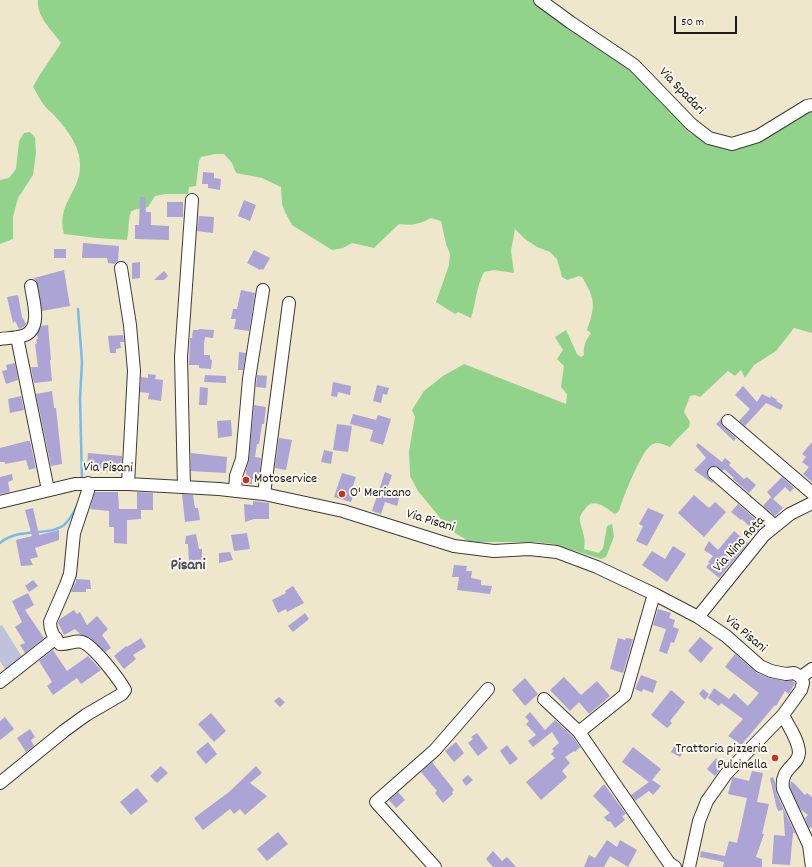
<!DOCTYPE html>
<style>
body{margin:0}
#map{position:relative;width:812px;height:867px;overflow:hidden;background:#eee7cb;font-family:Dekko,sans-serif}
canvas{display:block}
.scale{position:absolute;left:674px;top:16px;width:63px;height:18px;box-sizing:border-box;border:2px solid #1c1c1c;border-top:0;padding-left:5px;font-size:12px;line-height:14px;white-space:nowrap;color:#1c1c1c;-webkit-text-stroke:3px #fbf7ec;paint-order:stroke}
</style>
<div id="map">
<canvas width="812" height="867"></canvas>
<div class="scale">50 m</div>
</div>
<script>
const g = document.querySelector('canvas').getContext('2d');
g.lineJoin = 'round';
function fillPath(path, color) {
  g.fillStyle = color;
  g.fill(path, 'evenodd');
}
function trace(path, color, width, dash) {
  g.strokeStyle = color;
  g.lineWidth = width;
  g.lineCap = dash ? 'butt' : 'round';
  g.setLineDash(dash || []);
  g.stroke(path);
}
function label(font, color, halo, rows, align = 'center') {
  g.font = font + ' Dekko,sans-serif';
  g.lineWidth = 4;
  g.setLineDash([]);
  g.textBaseline = 'middle';
  g.strokeStyle = halo;
  g.fillStyle = color;
  for (const [text, x, y, turn = 0] of rows) {
    g.save();
    g.translate(x, y);
    g.rotate((+turn || 0) * Math.PI / 180);
    g.textAlign = isNaN(turn) ? turn : align;
    if (halo) g.strokeText(text, 0, 0);
    g.fillText(text, 0, 0);
    g.restore();
  }
}
fillPath(new Path2D(`
 M2 625 24 660 7 673 0 661V626Z`), '#bfc2dd');
fillPath(new Path2D(`
 M38 0H533L571 29 629 65 691 134 695 132 724 147 812 109V333L794 328 776 351 754 365 745 378 741 370 735 376 728 371 700 397 695 395 690 396 684 412 690 422 689 427 677 439 670 447C664 445 659 441 653 444 642 448 623 498 619 511L615 514C606 508 593 496 585 509 582 513 579 516 580 521 582 532 586 536 584 549L599 553 603 548 607 526 612 524 614 537 606 557 601 559 553 544 536 542H470L450 530 418 491 410 476 409 451 415 417 412 410 424 391 443 376 464 364 566 404 567 394 561 387 564 366 557 359 563 350 555 337 566 330 577 354 581 357 584 355C583 346 586 340 591 333L587 330C596 305 595 299 582 277L579 276 567 280 562 277 557 259 550 252 537 247 525 239 515 229 511 251 514 273 494 270 484 272C476 287 476 303 471 318L458 312 455 314 436 302 449 265 450 254 446 244 441 221 431 218C420 224 412 226 399 224L374 248 352 243 343 248 332 250 292 225 285 212 282 204 281 187 262 178 236 173 232 163 224 154H215L201 157 199 161 196 186 189 187 188 194H166L155 196 148 207C144 209 136 208 132 211 128 213 129 234 127 240L97 238 64 234C56 203 81 192 80 164 80 145 65 127 53 114 50 111 47 109 44 105 40 100 37 93 33 87 41 71 52 58 61 43 52 30 36 16 38 0Z
 M30 132 35 137 36 153 33 175 18 198 13 217V239L0 244V180L9 178 16 169 19 141 24 133Z`), '#91d38b');
trace(new Path2D(`
 M78 309 82 362 80 398 82 480
 M0 543C18 527 48 537 64 525 69 521 75 510 78 504`), '#75bbec', 2.5);
fillPath(new Path2D(`
 M203 172 214 173V178L221 179 220 190 208 188V184H202Z
 M140 197H145L146 212H151V225L169 226V240L135 239V225H139Z
 M244 200 256 205 250 221 238 216Z
 M167 202H183V217H167Z
 M199 216 214 217 213 233 197 231Z
 M83 243 119 246 118 261 115 264 108 263 107 258H82Z
 M54 249H66V258H54Z
 M254 250 270 258 263 270 261 269 260 270 247 263Z
 M140 262V278L132 279V263Z
 M64 270 70 306 42 311 38 285 34 278Z
 M164 271 168 276 164 280H154Z
 M241 290 255 293 249 331 234 329 236 319H231L233 309H237Z
 M18 295 22 317 26 324 25 326 19 329 15 321 13 323 7 297Z
 M48 325 51 360H50L52 381 34 383 31 367H38L35 344 37 343 36 339H38L37 334 41 326Z
 M199 329 214 330 213 338 205 337 204 344V355H210V359L212 360 211 369 199 368V365H189L190 338H192L193 330H199Z
 M123 335 124 342H120L121 348 116 349V353H110L108 336Z
 M239 352 246 353 243 370H238Z
 M15 363 18 380 6 384 2 371 7 370 6 365Z
 M148 374 156 375 155 379 163 380 161 401 148 399 149 393 140 392 141 377 148 378Z
 M205 375 226 376V383L204 382Z
 M257 375 267 376 266 388 256 387Z
 M333 382 351 386 350 395 338 392 337 397 331 396Z
 M377 385 389 388 387 395 383 394 381 403 373 401Z
 M743 386 757 402 762 394 770 398 771 396 777 400 776 401 783 405 781 410 766 403 745 426 739 421 750 409 735 395Z
 M200 387 208 388 207 405H199Z
 M52 391 54 408H56L62 464 51 466 36 394Z
 M21 396 24 410 10 413 8 399Z
 M254 405 266 407 264 424H262L259 444H257L255 457 261 458 259 477 256 476V479H252V484H243V478L246 476V470L249 460Z
 M353 414 376 420 378 415 391 419 383 445 370 441 373 430 350 424Z
 M721 419 723 426 736 438 734 441 716 424Z
 M231 420 232 436 218 438 217 421Z
 M337 424 352 426 348 452 333 450Z
 M279 438 292 440 286 470 275 468Z
 M27 441H30L36 470 35 468 29 470 26 460 5 464V462H0V448Z
 M812 442V482L803 474 809 467 802 462 806 457 802 454Z
 M698 443 722 462 725 458 731 463 729 465 744 479 747 477 756 485 749 493 733 479 734 478 724 469 723 471 715 466 709 468 707 471V476L713 482 712 483 694 470 706 458 696 446Z
 M324 450 333 452 331 464 321 462Z
 M88 453 122 456 121 473 87 469Z
 M191 453 227 457 226 473 191 471Z
 M385 472 392 475 387 489 389 490 388 491 400 494 397 506 385 502 381 514 372 511Z
 M342 473 356 477 353 486 356 487 351 502 334 497Z
 M12 474 13 480 8 482 10 492 0 494V477Z
 M782 477 794 488 790 492 785 487 773 499 767 492Z
 M95 492H118L119 509H137V492L153 493V510H141V519L127 520V544L114 543V527H109V511L90 509Z
 M182 494 193 495 195 508H198L200 520 185 522Z
 M694 495 709 508 715 502 726 512 704 537 678 513Z
 M771 497 783 508 775 516 763 506Z
 M253 501 269 503V519H254L245 522 244 504 253 505Z
 M738 504 763 526 756 533 742 519 741 520 731 512Z
 M33 508 39 535 59 530V540L35 548 38 557 30 559 33 565 21 566 16 540 32 536 25 510Z
 M648 508 664 515 647 546 636 541 643 526 639 524Z
 M734 531 748 543 719 578 706 567 710 563 708 562 713 556 704 550 709 541 718 550Z
 M247 533 250 549 234 551 231 535Z
 M196 534 199 549H202V562L189 563 188 544H185L186 536Z
 M673 546 686 554 667 582 642 565 652 551 665 559Z
 M230 552 233 560 219 563V553Z
 M454 565 467 566 466 571H472L471 578 481 580V585L492 586 490 594 457 590 459 577H452Z
 M76 579 90 580 91 589H86V592H71L75 583H76Z
 M33 580 38 586 29 592 25 586Z
 M293 586 304 603 287 612 286 609 278 613 272 600 286 593 285 591Z
 M28 593 34 605 25 610 44 638 25 653 20 645 25 643 15 627 22 622 12 601Z
 M658 609 671 613 669 618 675 620 673 627 679 629 674 643 671 642 667 654 659 651 666 629 653 625Z
 M74 610 77 614 80 612 87 625 97 616 108 629 102 635 111 648 105 652 91 639 80 634 75 629 64 635 58 623 60 619Z
 M305 613 309 619 293 632 288 626Z
 M700 637 713 648 701 663 688 651Z
 M141 638 146 647 133 655 136 659 124 669 114 656 126 646 127 647Z
 M618 638 625 640 626 638 633 639 623 673 610 669Z
 M53 650 67 671 88 656 101 670 81 684 77 678 53 695 47 686 52 682 39 661Z
 M735 654 757 673 769 678 785 681H792L795 683 789 694 785 691 776 706 775 705 738 749 739 743 728 736 743 719 721 703 719 706 708 698 714 688 729 699 734 693 748 706 759 693 725 667Z
 M641 675 657 681 653 693 643 689 642 692 635 689Z
 M564 677 581 695 597 681 610 696 589 714 579 702 570 711 550 690Z
 M525 678 538 694 525 706 512 690Z
 M703 689 709 694 705 700 699 694Z
 M671 690 685 702 670 721 672 723 667 728 651 715Z
 M279 697 285 702 280 707 274 701Z
 M530 712 545 730 555 720 573 737 580 747 575 752 574 751 565 757 570 763 562 771 567 777 541 800 526 782 555 758 551 754 554 751 552 749 559 743 552 732 533 747 528 741 536 735 526 724 529 721 525 717Z
 M211 713 226 731 214 742 198 724Z
 M5 717 14 729 0 740V721Z
 M30 729 35 737 31 740 34 746 26 752 17 738Z
 M477 733 488 748 478 756 468 743 473 739 471 737Z
 M208 742 217 754 206 764 196 752Z
 M456 742 464 753 454 762 445 751Z
 M507 745 518 759 510 765 500 751Z
 M675 745 684 751 680 757 671 752Z
 M633 747 661 769 652 780 661 786 653 795 649 791 635 801 631 795 649 782 622 762Z
 M716 758 724 764 715 776 707 769Z
 M432 762 454 790 452 792 453 794 443 803 435 793 437 791 421 772Z
 M161 766 168 773 157 783 150 776Z
 M256 766 262 773 250 783 267 796 245 815 240 809 234 814 230 809 203 830 194 818 229 792Z
 M752 771 763 773 757 802 769 804 762 834H764L756 857 762 859V867H723L724 862 700 857 701 851 725 856 729 841 737 843 747 798 728 794 732 779 733 777 749 781Z
 M468 775 473 780 466 786 462 780Z
 M773 777 775 782 776 792 783 808V810L778 811 776 805 770 778Z
 M791 781 793 783V782L805 795 807 793 812 797V827L809 828 805 818 808 815 800 809 790 787Z
 M604 784 626 814 622 816 625 820 615 828 610 821 608 822 604 817 610 813 593 796Z
 M137 788 148 801 131 815 120 802Z
 M398 792 405 800 396 808 389 800Z
 M783 808 795 833H793L790 865 772 864 774 835 785 836Z
 M278 832 288 844 267 861 257 849Z
 M607 840 617 847 620 840 637 850 628 867 610 856 604 867H584L589 855 595 858Z
 M493 851 502 861 507 857 516 867H493L486 859Z`), '#aca4d5');
const minor = new Path2D(`
 M540 0 570 22 634 65 691 124 709 138 732 144 758 136 807 106 812 105
 M121 268 130 325 134 371 128 484
 M17 337 48 490
 M0 339C8 338 17 338 25 335 42 328 33 300 31 286
 M728 421 812 493
 M714 473 775 526
 M184 487 181 357 192 200
 M235 491 236 476 242 459 249 379 263 290
 M264 494 289 303
 M0 502 75 484H128L219 489 264 494 343 511 454 546 494 551 529 549 557 552 597 567 654 594 698 617 726 636 760 666 771 671 786 674 794 673 801 677
 M698 617 764 535 790 514 812 503
 M801 677 812 669
 M0 682 56 638
 M544 699 579 732 669 863 675 867
 M783 715C788 726 799 740 799 753 798 767 780 767 783 789L809 845 812 867
 M579 732 625 695 654 594
 M0 783 64 731 86 715 122 694 125 690C119 679 93 645 82 642 75 640 68 645 60 644 54 638 50 630 50 622L66 585 70 574 74 533 88 491V483
 M435 867 376 802 435 750 488 689
 M689 867 699 821 707 801 726 774 783 715 801 690 803 683 801 677`);
trace(minor, '#3c3a36', 14);
trace(minor, '#fff', 12);
for (const [x, y, r, color] of [
 [246,480,4,"#c8321e"],
 [342,494,4,"#c8321e"],
 [775,758,4,"#c8321e"]
]) {
  const dot = new Path2D();
  dot.arc(x, y, r, 0, 2 * Math.PI);
  g.fillStyle = color;
  g.fill(dot);
  trace(dot, '#fbf7ec', 1.5);
}
label('14px', '#1c1c1c', '#fbf7ec', [
 ["Via Spadari",681,92,46],
 ["Via Pisani",108,469,1],
 ["Via Pisani",430,522,17],
 ["Via Nino Rota",740,545,-48],
 ["Via Pisani",745,635,40]
]);
label('14px', '#1c1c1c', '#fbf7ec', [
 ["Motoservice",254,480],
 ["O' Mericano",350,494],
 ["Trattoria pizzeria",767,750,"right"],
 ["Pulcinella",767,766,"right"]
], 'left');
label('bold 16px', '#4e4c5d', '#fbf7ec', [
 ["Pisani",188,567]
]);
</script>
